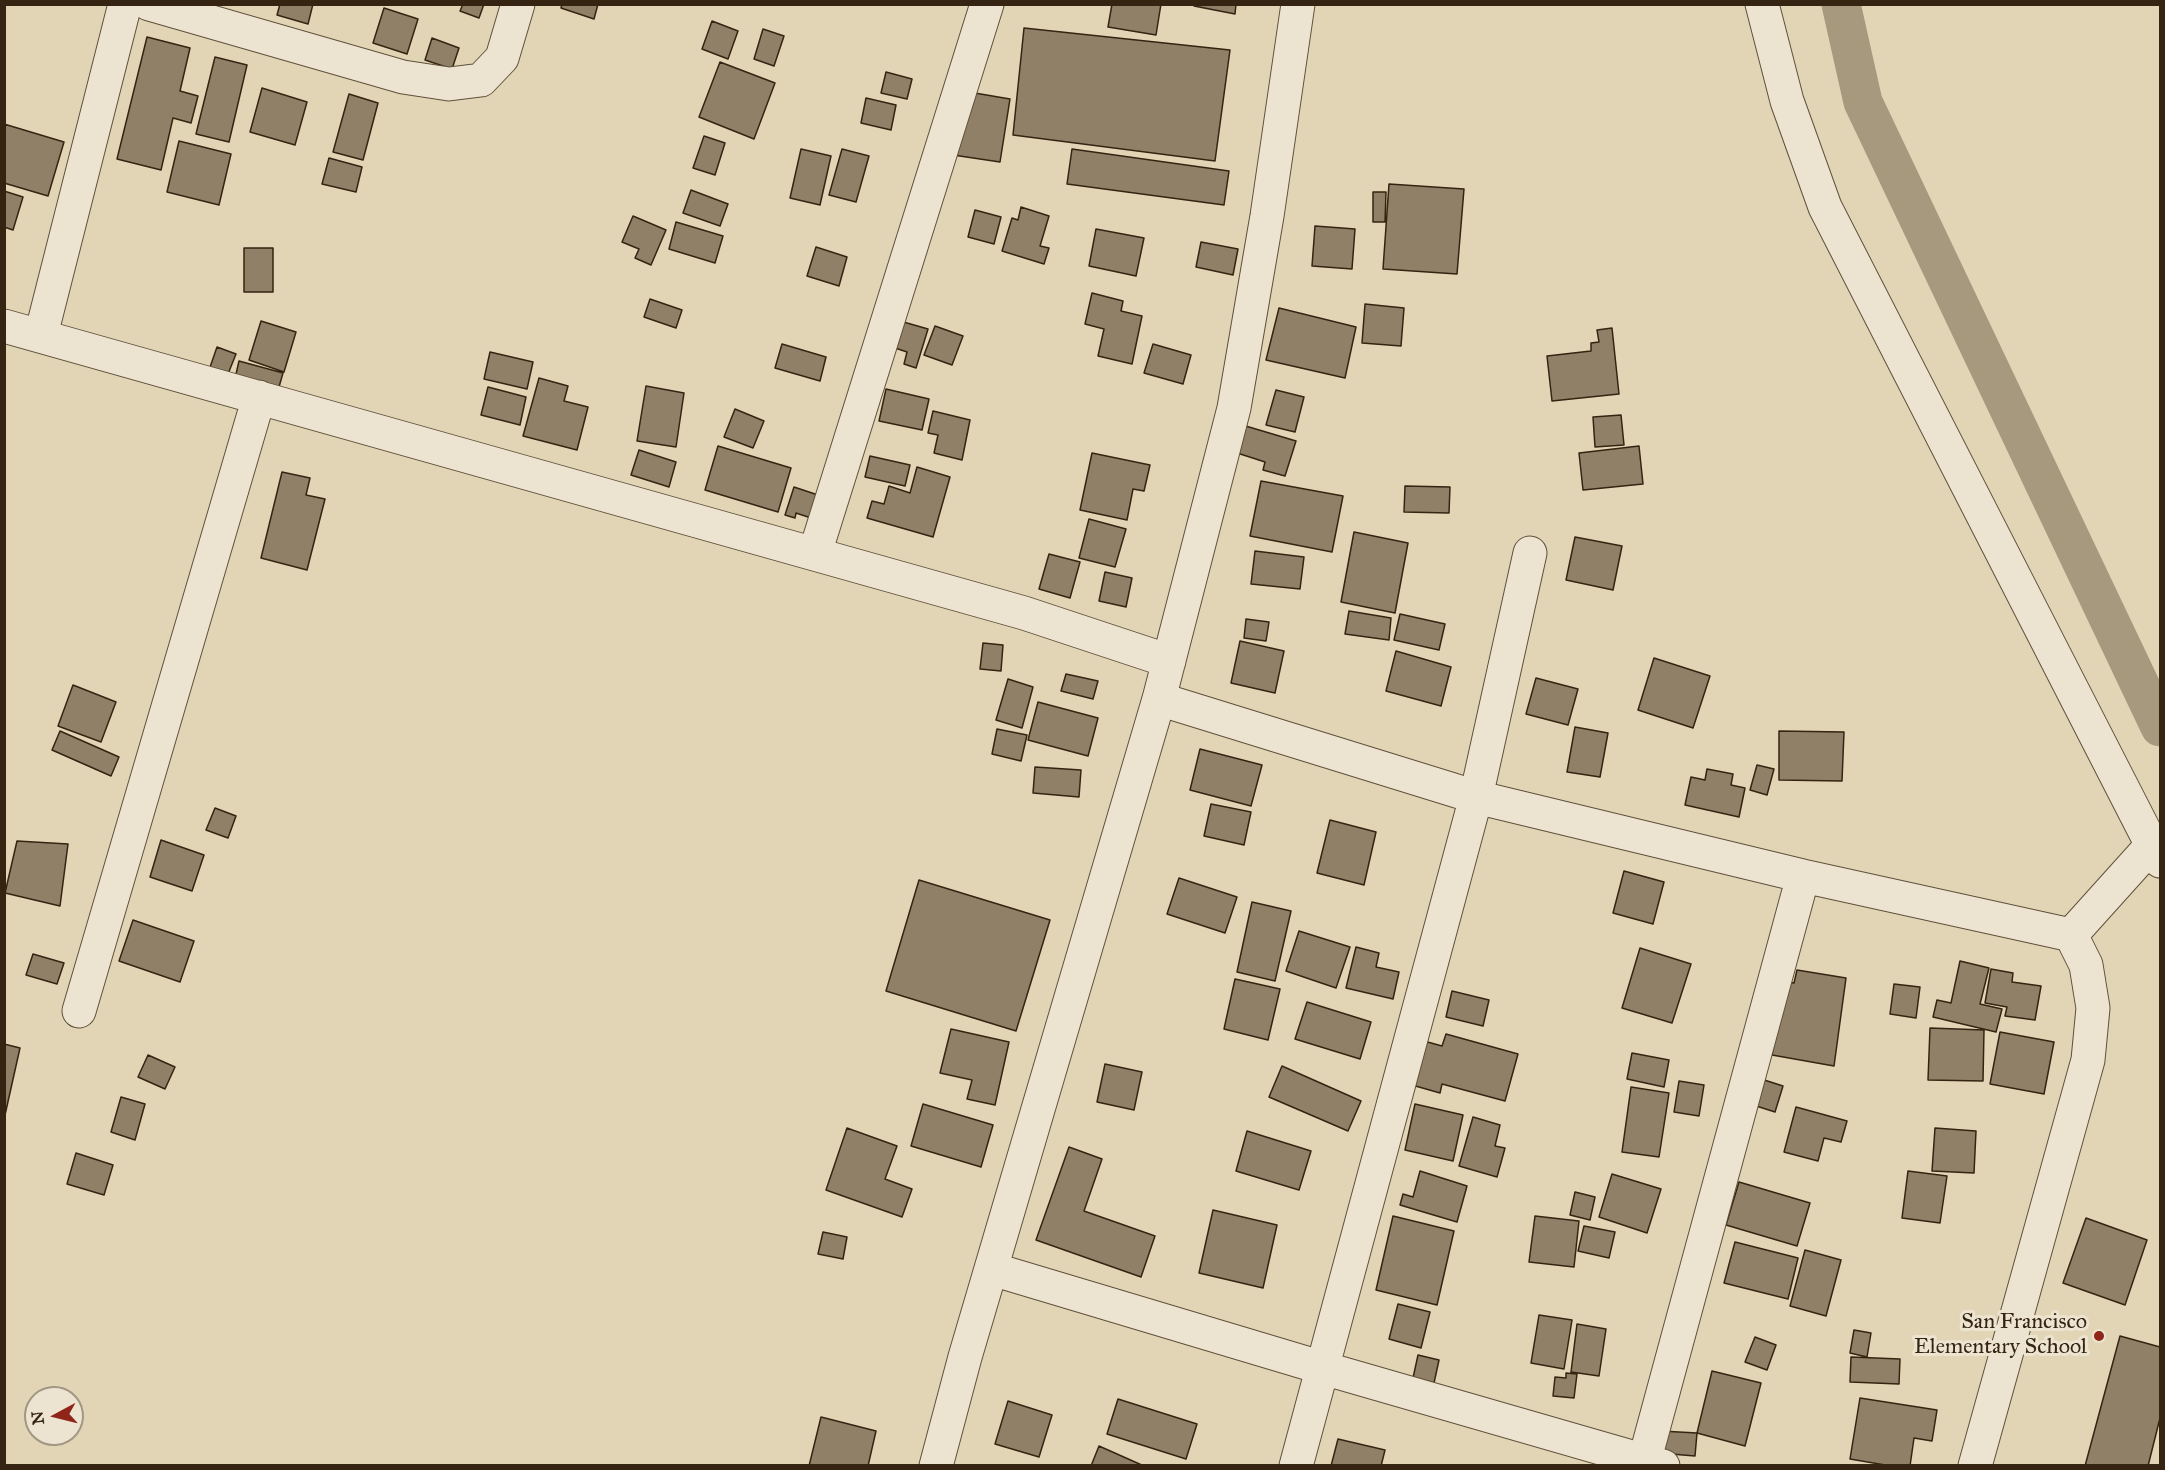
<!DOCTYPE html>
<style>
body{margin:0}
#map{position:relative;width:2165px;height:1470px;overflow:hidden;background:#e2d5b6;font-family:"IM FELL Great Primer",serif}
canvas{display:block}
.frame{position:absolute;inset:0;border:6px solid #352412;pointer-events:none}
.north{position:absolute;left:24px;top:1386px;width:60px;height:60px;box-sizing:border-box;background:#ece4d0;border:2px solid #a39784;border-radius:50%;rotate:263deg;font-size:16px;font-weight:700;line-height:24px;text-align:center;color:#352412}
.north::after{content:'';display:block;margin:auto;width:21px;height:27px;background:#8f2418;clip-path:polygon(50% 0,100% 100%,50% 72%,0 100%)}
</style>
<div id="map">
<canvas width="2165" height="1470"></canvas>
<div class="frame"></div>
<div class="north">N</div>
</div>
<script>
const g = document.querySelector('canvas').getContext('2d');
g.lineJoin = 'round';
function trace(path, color, width, dash) {
  g.strokeStyle = color;
  g.lineWidth = width;
  g.lineCap = dash ? 'butt' : 'round';
  g.setLineDash(dash || []);
  g.stroke(path);
}
function fillPath(path, color) {
  g.fillStyle = color;
  g.fill(path, 'evenodd');
}
function label(font, color, halo, rows, align = 'center') {
  g.font = font + ' "IM FELL Great Primer",serif';
  g.lineWidth = 6;
  g.setLineDash([]);
  g.textBaseline = 'middle';
  g.strokeStyle = halo;
  g.fillStyle = color;
  for (const [text, x, y, turn = 0] of rows) {
    g.save();
    g.translate(x, y);
    g.rotate((+turn || 0) * Math.PI / 180);
    g.textAlign = isNaN(turn) ? turn : align;
    if (halo) g.strokeText(text, 0, 0);
    g.fillText(text, 0, 0);
    g.restore();
  }
}
trace(new Path2D(`
 M1841 4 1863 102 2160 727`), '#a7997e', 39);
const building = new Path2D(`
 M280 4H313L308 24 277 15Z
 M463 4H484L479 18 460 11Z
 M562 4H598L594 19 561 8Z
 M1112 4H1161L1156 35 1108 27Z
 M1194 4H1236L1235 14 1194 6Z
 M384 8 418 19 407 54 373 43Z
 M712 21 738 31 728 59 702 49Z
 M1024 28 1230 50 1215 161 1013 135Z
 M763 29 784 36 774 66 754 59Z
 M147 37 190 48 180 91 198 96 191 123 173 118 161 170 117 159Z
 M432 38 459 48 452 69 425 60Z
 M215 57 247 65 229 142 196 134Z
 M720 62 775 83 754 139 699 117Z
 M886 72 912 79 907 99 881 93Z
 M262 88 307 102 295 145 250 132Z
 M963 91 1010 99 1000 162 953 155Z
 M349 94 378 103 363 160 333 152Z
 M866 98 896 105 891 130 861 123Z
 M4 124 64 142 48 196 4 183Z
 M704 136 725 143 715 175 693 168Z
 M179 141 231 154 219 205 167 192Z
 M801 149 831 156 820 205 790 198Z
 M842 149 869 156 856 202 829 195Z
 M1072 149 1229 171 1224 205 1067 184Z
 M329 158 362 167 356 192 322 184Z
 M1389 184 1464 189 1457 274 1383 269Z
 M691 190 728 204 720 226 683 213Z
 M4 191 23 197 13 230 4 227Z
 M1373 192H1386L1385 222H1373Z
 M1021 207 1049 216 1040 246 1049 248 1044 264 1002 251 1012 218 1018 220Z
 M975 210 1001 217 994 244 968 237Z
 M633 216 666 230 651 265 635 258 639 249 622 242Z
 M676 222 723 236 715 263 669 249Z
 M1315 226 1355 229 1352 269 1312 266Z
 M1096 229 1144 238 1136 276 1089 266Z
 M1201 242 1238 249 1233 275 1196 267Z
 M816 247 847 257 839 286 807 276Z
 M244 248H273V292H244Z
 M1092 293 1123 301 1121 311 1142 316 1132 364 1098 356 1104 329 1085 324Z
 M650 299 682 310 676 328 644 317Z
 M1365 304 1404 308 1401 346 1362 343Z
 M1279 308 1356 327 1345 378 1266 360Z
 M261 321 296 332 284 372 249 360Z
 M900 321 928 329 916 368 904 364 907 352 892 347Z
 M935 326 963 336 952 365 924 355Z
 M1612 328 1619 394 1552 401 1547 356 1591 351V343L1599 342 1597 330Z
 M782 344 826 357 820 381 775 368Z
 M1153 344 1191 355 1183 384 1144 373Z
 M217 347 236 354 226 379 208 373Z
 M490 352 533 362 527 389 484 379Z
 M239 361 283 373 277 394 234 383Z
 M539 378 568 386 564 401 588 407 577 450 523 436Z
 M646 386 684 393 676 447 637 441Z
 M488 387 526 397 520 425 481 415Z
 M886 389 929 399 922 430 879 421Z
 M1276 390 1304 397 1295 432 1266 425Z
 M735 409 764 421 753 448 724 437Z
 M933 411 970 420 962 460 934 453 938 435 928 433Z
 M1621 415 1624 445 1595 447 1593 417Z
 M1239 424 1296 441 1285 476 1263 470 1265 462 1231 451Z
 M718 446 791 468 778 512 705 490Z
 M1639 446 1643 484 1583 490 1579 453Z
 M639 450 676 462 669 487 631 475Z
 M1092 453 1150 465 1144 491 1133 489 1127 520 1080 510Z
 M870 456 910 465 905 486 865 477Z
 M917 467 950 477 933 537 867 518 872 501 884 504 889 486 910 493Z
 M282 472 310 478 306 495 325 499 307 570 261 558Z
 M1261 481 1343 496 1332 552 1250 536Z
 M1405 486 1450 487 1449 513 1404 512Z
 M794 487 818 495 811 518 796 513 795 518 785 515Z
 M1089 519 1126 529 1115 567 1079 558Z
 M1354 532 1408 543 1395 613 1341 602Z
 M1575 537 1622 546 1613 590 1566 580Z
 M1255 551 1304 557 1300 589 1251 584Z
 M1049 554 1080 562 1070 598 1039 589Z
 M1105 572 1132 578 1126 607 1099 601Z
 M1349 611 1391 618 1389 640 1345 634Z
 M1400 614 1445 624 1439 650 1394 640Z
 M1246 619 1269 622 1266 641 1244 638Z
 M1240 641 1284 651 1275 693 1231 683Z
 M983 643 1003 645 1001 671 980 669Z
 M1396 651 1451 667 1441 706 1386 691Z
 M1654 658 1710 676 1693 728 1638 710Z
 M1066 674 1098 681 1093 699 1061 691Z
 M1536 678 1578 689 1568 725 1526 714Z
 M1008 679 1033 687 1022 728 996 720Z
 M73 685 116 702 101 742 58 726Z
 M1038 702 1098 718 1088 756 1028 740Z
 M1575 727 1608 733 1600 777 1567 772Z
 M997 729 1027 735 1021 761 992 754Z
 M60 731 119 757 111 776 52 750Z
 M1779 731 1844 732 1842 781 1779 780Z
 M1200 749 1262 765 1251 806 1190 790Z
 M1757 765 1774 769 1767 795 1750 790Z
 M1035 767 1081 770 1079 797 1033 793Z
 M1707 769 1733 774 1731 785 1745 788 1739 817 1685 805 1691 777 1705 780Z
 M1211 804 1251 812 1244 845 1204 836Z
 M215 808 236 816 228 838 206 830Z
 M1330 820 1376 832 1364 885 1317 873Z
 M161 840 204 855 192 891 150 877Z
 M17 841 68 844 60 906 5 893Z
 M1624 871 1664 882 1653 924 1613 913Z
 M1179 878 1237 897 1225 933 1167 914Z
 M919 880 1050 920 1016 1031 886 991Z
 M1252 902 1291 911 1275 981 1237 972Z
 M133 920 194 941 180 982 119 961Z
 M1299 931 1350 947 1336 988 1286 971Z
 M1356 947 1379 953 1376 967 1399 972 1393 999 1346 988Z
 M1640 948 1691 964 1672 1023 1622 1008Z
 M33 954 64 963 57 984 26 975Z
 M1960 961 1989 968 1980 1004 2002 1009 1996 1032 1933 1017 1937 1000 1951 1003Z
 M1991 969 2013 973 2012 982 2041 986 2035 1020 2005 1016 2007 1007 1985 1003Z
 M1797 970 1846 978 1834 1066 1772 1055 1786 982 1794 983Z
 M1235 979 1280 989 1268 1040 1224 1029Z
 M1894 984 1920 987 1916 1018 1890 1014Z
 M1452 991 1489 1000 1483 1026 1446 1017Z
 M1307 1002 1371 1022 1360 1059 1295 1039Z
 M1930 1028 1984 1030 1983 1081 1928 1080Z
 M951 1029 1009 1042 995 1105 967 1099 972 1080 940 1073Z
 M2000 1032 2054 1042 2044 1094 1990 1084Z
 M1446 1034 1518 1054 1505 1101 1442 1084 1440 1093 1412 1085 1424 1041 1442 1046Z
 M4 1044 20 1048 5 1115H4Z
 M1632 1053 1669 1060 1664 1087 1627 1079Z
 M148 1055 175 1067 165 1089 138 1077Z
 M1105 1064 1142 1072 1134 1110 1097 1102Z
 M1282 1066 1361 1101 1348 1131 1269 1097Z
 M1758 1078 1783 1086 1775 1112 1750 1104Z
 M1679 1081 1704 1085 1699 1116 1674 1112Z
 M1631 1087 1669 1093 1659 1157 1622 1152Z
 M121 1097 145 1104 135 1140 111 1132Z
 M923 1104 993 1125 981 1167 911 1146Z
 M1415 1104 1463 1115 1453 1161 1405 1150Z
 M1796 1107 1847 1121 1841 1142 1824 1138 1818 1161 1784 1152Z
 M1473 1117 1500 1125 1495 1146 1505 1148 1497 1177 1459 1166Z
 M847 1128 897 1146 885 1179 912 1189 902 1217 826 1190Z
 M1935 1128 1976 1131 1974 1173 1932 1171Z
 M1247 1131 1311 1151 1299 1190 1236 1171Z
 M1069 1147 1102 1159 1084 1211 1155 1236 1141 1277 1036 1240Z
 M76 1153 113 1165 104 1195 67 1184Z
 M1420 1171 1467 1186 1457 1222 1400 1205 1403 1194 1413 1197Z
 M1908 1171 1947 1176 1940 1223 1902 1218Z
 M1612 1174 1661 1189 1647 1233 1599 1217Z
 M1739 1182 1810 1203 1797 1246 1726 1225Z
 M1575 1192 1595 1197 1590 1220 1570 1215Z
 M1213 1210 1277 1225 1263 1288 1199 1273Z
 M1393 1216 1454 1231 1437 1305 1376 1290Z
 M1535 1216 1579 1221 1574 1267 1529 1262Z
 M2086 1218 2147 1240 2125 1305 2063 1283Z
 M1584 1226 1615 1232 1609 1258 1578 1251Z
 M823 1232 847 1237 843 1259 818 1254Z
 M1735 1242 1798 1258 1788 1299 1724 1283Z
 M1805 1250 1841 1260 1826 1316 1790 1306Z
 M1398 1304 1430 1312 1421 1348 1389 1339Z
 M1539 1315 1572 1320 1564 1369 1531 1363Z
 M1577 1324 1606 1329 1599 1376 1571 1372Z
 M1854 1330 1871 1333 1867 1357 1850 1353Z
 M2120 1336 2160 1347V1418L2148 1466H2085Z
 M1755 1337 1776 1345 1767 1370 1745 1362Z
 M1418 1355 1439 1360 1434 1383 1413 1378Z
 M1851 1357 1900 1359 1899 1384 1850 1382Z
 M1712 1371 1761 1383 1745 1446 1697 1433Z
 M1566 1373 1577 1374 1574 1398 1553 1396 1555 1377 1566 1378Z
 M1860 1398 1937 1410 1932 1441 1914 1438 1910 1466H1891L1850 1459Z
 M1118 1399 1197 1424 1186 1459 1107 1434Z
 M1008 1401 1052 1415 1039 1457 995 1444Z
 M821 1417 876 1431 868 1466H809Z
 M1661 1431 1697 1433 1695 1456 1659 1453Z
 M1338 1439 1385 1450 1381 1466H1331Z
 M1099 1446 1144 1466H1091Z`);
fillPath(building, '#8f8067');
trace(building, '#352412', 1.5);
const minor = new Path2D(`
 M149 4 403 77 449 84 481 80 502 58 518 4
 M1762 4 1787 101 1825 207 2160 861
 M4 326 1024 613 1169 661
 M41 335 125 4
 M815 553 987 4
 M1159 699 1476 797 1803 876
 M2071 935 2152 845
 M79 1011 259 397
 M992 1269 1323 1368 1663 1466
 M936 1466 965 1357 1159 699 1234 408 1267 216 1298 4
 M1296 1466 1476 797 1530 553
 M1643 1466 1803 876 2071 935 2086 965 2093 1008 2088 1060 1975 1466`);
trace(minor, '#60503b', 35);
trace(minor, '#ece4d0', 33);
for (const [x, y, r, color] of [
 [2099,1336,6,"#8f2418"]
]) {
  const dot = new Path2D();
  dot.arc(x, y, r, 0, 2 * Math.PI);
  g.fillStyle = color;
  g.fill(dot);
  trace(dot, '#ece4d0', 2);
}
label('22px', '#352412', '#ece4d0', [
 ["San Francisco",2087,1323],
 ["Elementary School",2087,1348]
], 'right');
</script>
